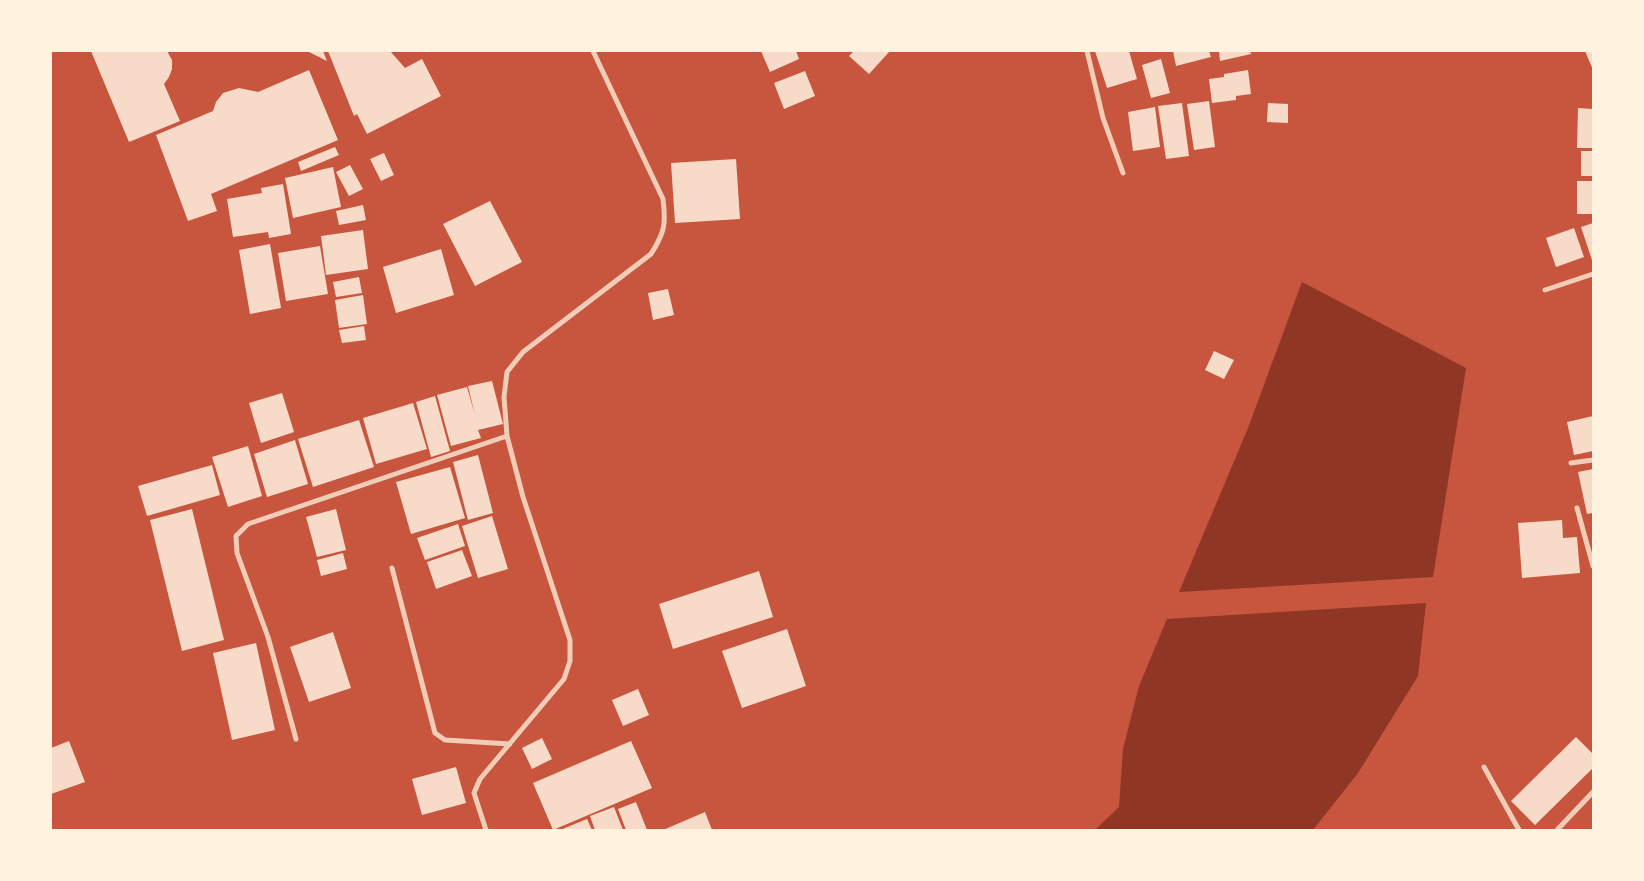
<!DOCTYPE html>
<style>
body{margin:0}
#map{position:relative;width:1644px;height:881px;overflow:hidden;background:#c8553d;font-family:"Work Sans",sans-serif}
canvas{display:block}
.frame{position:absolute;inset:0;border:52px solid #fff3e0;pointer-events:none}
</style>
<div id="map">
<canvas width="1644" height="881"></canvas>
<div class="frame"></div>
</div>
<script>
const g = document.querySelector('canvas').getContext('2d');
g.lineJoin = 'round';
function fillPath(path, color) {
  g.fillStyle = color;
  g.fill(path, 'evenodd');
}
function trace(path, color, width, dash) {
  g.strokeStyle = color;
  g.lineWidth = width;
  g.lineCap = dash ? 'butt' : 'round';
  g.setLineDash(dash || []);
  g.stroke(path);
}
fillPath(new Path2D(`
 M1302 282 1466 368 1433 577 1179 592 1248 428Z
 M1426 603 1418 676 1358 773 1313 830H1095L1119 807 1123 749 1139 686 1167 619Z`), '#8f3625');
fillPath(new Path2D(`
 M91 51H167L172 60V69L169 77 164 84 180 121 129 142Z
 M307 51H323L327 61Z
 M328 51H390L405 68 422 59 441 96 367 134 357 114 354 116Z
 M761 51H796L799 59 770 72Z
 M854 51H890L869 74 849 56Z
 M1095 51H1129L1137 79 1107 88Z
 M1173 51H1209L1211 57 1176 66Z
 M1219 51H1250L1251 54 1220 61Z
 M1585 51H1593V70Z
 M1161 59 1170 93 1151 98 1142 65Z
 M309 70 338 140 211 194 217 211 188 221 156 135 213 111 216 102 223 93 239 88 258 92Z
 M1248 70 1251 94 1236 96V100L1212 103 1209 79 1224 77V74Z
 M805 71 815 96 784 109 774 83Z
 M1209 101 1215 147 1194 150 1187 104Z
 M1182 103 1189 156 1166 159 1158 106Z
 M1268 103 1288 104V123L1267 122Z
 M1155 107 1160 147 1133 151 1128 112Z
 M1578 108 1593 109V148H1577Z
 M335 147 339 155 301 171 298 162Z
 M1581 151H1593V176H1581Z
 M384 153 394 175 381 181 370 159Z
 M736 159 740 219 675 223 671 163Z
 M350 165 363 189 349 196 336 172Z
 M333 167 341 207 293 218 285 178Z
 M1577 181H1593V214H1577Z
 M283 184 291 234 269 238 268 232 233 237 227 199 262 193 261 188Z
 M490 201 522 262 475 286 443 224Z
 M363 205 366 220 339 225 336 211Z
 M1593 223V260H1592L1581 227Z
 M1574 228 1584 257 1556 267 1546 238Z
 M363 230 368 269 326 275 321 236Z
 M270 244 281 308 250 314 239 250Z
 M320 246 328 294 286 301 278 253Z
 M441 249 454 295 396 313 383 267Z
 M359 277 362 293 336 297 333 282Z
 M668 289 674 315 653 320 648 293Z
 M363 295 367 324 339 328 335 300Z
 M364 326 366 340 342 343 339 330Z
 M1214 351 1234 360 1224 379 1205 370Z
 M492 381 503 424 478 430 481 438 451 446 437 395 467 387 475 415 468 386Z
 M282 393 294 432 261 443 249 403Z
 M435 396 450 451 431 457 416 402Z
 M413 403 427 449 376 464 363 418Z
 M1593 416V451L1574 455 1567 422Z
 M359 420 374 467 313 487 298 439Z
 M295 440 308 484 267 497 254 454Z
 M248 446 262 496 228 507 212 457Z
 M478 455 493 513 468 520 453 462Z
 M212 465 220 495 147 516 138 486Z
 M450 467 465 518 411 534 396 482Z
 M1593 469V513L1587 514 1578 472Z
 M192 509 224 640 182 651 150 520Z
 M336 509 346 550 317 557 306 517Z
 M492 516 508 569 478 578 462 526Z
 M1562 520 1563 538 1577 537 1580 573 1522 578 1518 523Z
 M458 524 465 546 425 560 417 538Z
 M462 550 472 576 436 589 427 562Z
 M343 553 347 569 321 576 317 560Z
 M759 571 773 617 673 649 659 604Z
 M787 629 806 686 742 708 722 651Z
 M333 632 351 688 309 702 290 647Z
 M256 643 275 730 232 740 213 653Z
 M638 689 649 715 623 726 612 700Z
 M1576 737 1593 754V768L1535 825 1511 801Z
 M542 738 552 759 532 769 522 748Z
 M69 741 85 782 51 794V748Z
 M631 741 652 788 553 830 533 783Z
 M456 767 466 803 422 815 412 779Z
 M636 802 647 830H626L618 809Z
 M614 807 623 830H595L590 816Z
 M705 812 712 830H663Z
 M587 819 592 830H560Z`), '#f7dbc8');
trace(new Path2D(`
 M1087 51 1103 118 1123 173
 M1545 290 1593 274
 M1571 463 1593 460
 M1577 508 1593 566
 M392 568 435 733 445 740 510 744
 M296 739 268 637 237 553 236 536 248 524 507 436
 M1484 767 1519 830
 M486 830 474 793 480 779 564 679 570 661V640L523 497 507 436 504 397 507 372 523 352 651 254C665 232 666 224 663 199L593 51
 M1557 830 1593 792`), '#f1ccb7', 5);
</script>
